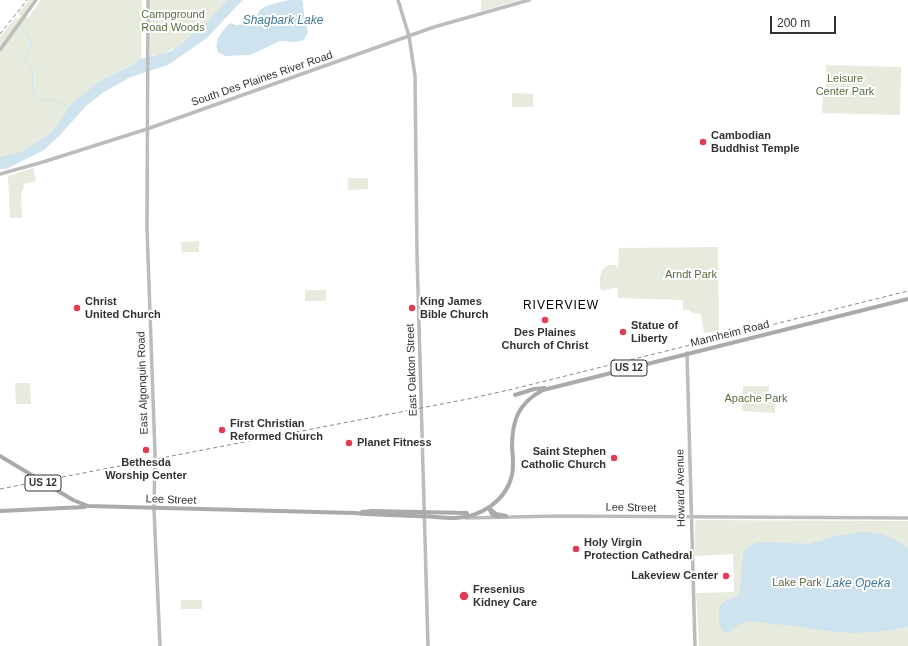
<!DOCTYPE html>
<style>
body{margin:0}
#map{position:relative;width:908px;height:646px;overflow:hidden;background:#fff;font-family:Helvetica,sans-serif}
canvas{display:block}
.scale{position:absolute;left:770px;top:16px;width:66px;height:18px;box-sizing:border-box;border:2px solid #323232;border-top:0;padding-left:5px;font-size:12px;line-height:14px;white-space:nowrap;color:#323232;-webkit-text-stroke:3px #fff;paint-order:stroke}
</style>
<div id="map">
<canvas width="908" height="646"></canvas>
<div class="scale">200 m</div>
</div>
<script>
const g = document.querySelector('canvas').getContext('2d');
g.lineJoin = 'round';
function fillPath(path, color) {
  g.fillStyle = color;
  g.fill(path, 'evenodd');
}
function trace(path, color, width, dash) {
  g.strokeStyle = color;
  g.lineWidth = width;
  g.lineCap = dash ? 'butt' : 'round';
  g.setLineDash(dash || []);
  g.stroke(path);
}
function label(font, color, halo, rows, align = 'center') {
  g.font = font + ' Helvetica,sans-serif';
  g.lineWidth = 4;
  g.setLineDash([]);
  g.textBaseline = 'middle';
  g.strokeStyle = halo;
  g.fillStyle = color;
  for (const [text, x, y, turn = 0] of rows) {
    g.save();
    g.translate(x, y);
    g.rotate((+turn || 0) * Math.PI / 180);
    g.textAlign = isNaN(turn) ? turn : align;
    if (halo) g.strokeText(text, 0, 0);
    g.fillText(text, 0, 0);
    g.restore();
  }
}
fillPath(new Path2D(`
 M29 0H34L0 48V37L16 17 17 19 21 16 18 13Z
 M41 0H142L141 59 128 67 99 81 71 104 55 128 33 145 20 152 0 157V53L26 16 28 18Z
 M149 0H227C206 24 183 52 150 56Z
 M481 0H520L481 11Z
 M826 65 901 67 900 115 822 113 823 92 826 91Z
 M512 93 533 94V107H512Z
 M33 168 36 181 24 184 23 191H21L22 218H10L8 176Z
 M348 178H368V189L348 190Z
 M199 241V252H182L181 242Z
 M718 247 719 331 704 333 701 314 693 313 689 310H683V300L618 298 617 287 601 291C598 278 600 263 616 265L618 269 619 248Z
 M305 290H326V301H305Z
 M15 383H30L31 404H16Z
 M743 386H769L768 402H775V413L742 411Z
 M696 520 908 521V646H699L696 593 734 592 733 554 695 556V522Z
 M181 600H202V609H181Z`), '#e6ebde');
fillPath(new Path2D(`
 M227 0H243L236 7 207 38 168 65 131 77 104 92 86 106 60 135 44 150 6 169H0V157L20 152 33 145 49 133 55 128 71 104 99 81 128 67 141 59 171 51 185 41 207 22Z
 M289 0H301L303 2 304 16 308 32 304 40 296 42 280 41 250 55 225 56 218 52C213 40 222 32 230 23L236 25 244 24 257 15 260 10 266 6Z
 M863 532C883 533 893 536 908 549V627L886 631 854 633 827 631 802 627 748 621 740 624 727 633 722 631 719 623V608L723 602 736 597 740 593 742 562 743 553 747 547 756 543 766 542 809 544 837 536Z`), '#cee3ed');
trace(new Path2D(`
 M21 25 30 38 31 42 29 53 24 59 32 67 33 92 38 101 50 100 69 107`), '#cee3ed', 1);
trace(new Path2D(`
 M148 0 147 228 155 454 154 509 160 646
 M398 0 409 36 415 76 417 254 428 646
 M0 50 36 0
 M0 174 43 162 147 129 434 27 529 0
 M687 353 695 646
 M466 518 558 516 908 518`), '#bcbcbc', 3.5);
trace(new Path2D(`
 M515 395 534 389 545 388
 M0 456 73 500 88 506 355 513C375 515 395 515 416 516 429 516 442 518 455 518 481 517 506 501 512 475 514 466 513 457 512 447 512 421 518 403 543 390L908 299
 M489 508 496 514 506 516
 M489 508 492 514 499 517
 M0 511 85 507
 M362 512 372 511 467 513`), '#aaa', 4);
trace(new Path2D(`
 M0 34 27 0
 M0 489 468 399 513 389 908 291`), '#878787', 1, [4, 3]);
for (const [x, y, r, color] of [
 [703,142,4,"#e13c54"],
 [77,308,4,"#e13c54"],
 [412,308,4,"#e13c54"],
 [545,320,4,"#e13c54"],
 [623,332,4,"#e13c54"],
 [222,430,4,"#e13c54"],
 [349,443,4,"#e13c54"],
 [146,450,4,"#e13c54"],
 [614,458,4,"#e13c54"],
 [576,549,4,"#e13c54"],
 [726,576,4,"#e13c54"],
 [464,596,5,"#e13c54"]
]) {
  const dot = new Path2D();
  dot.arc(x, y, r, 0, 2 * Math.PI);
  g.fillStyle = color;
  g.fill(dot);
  trace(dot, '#fff', 1.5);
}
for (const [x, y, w] of [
 [629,368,36],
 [43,483,36]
]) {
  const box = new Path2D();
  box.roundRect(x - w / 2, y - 8, w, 16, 3);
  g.fillStyle = '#fff';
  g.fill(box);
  trace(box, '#323232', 1);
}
label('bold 10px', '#323232', null, [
 ["US 12",629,368],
 ["US 12",43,483]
]);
label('11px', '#586d40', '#fff', [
 ["Campground",173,15],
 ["Road Woods",173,28],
 ["Leisure",845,79],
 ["Center Park",845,92],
 ["Arndt Park",691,275],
 ["Apache Park",756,399],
 ["Lake Park",797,583]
]);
label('11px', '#323232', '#fff', [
 ["South Des Plaines River Road",262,79,-19],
 ["Mannheim Road",730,334,-14],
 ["East Oakton Street",412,370,-92],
 ["East Algonquin Road",143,383,-92],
 ["Howard Avenue",681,488,-91],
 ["Lee Street",171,500,2],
 ["Lee Street",631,508,1]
]);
label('bold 11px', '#323232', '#fff', [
 ["Cambodian",711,136],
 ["Buddhist Temple",711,149],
 ["Christ",85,302],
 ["United Church",85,315],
 ["King James",420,302],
 ["Bible Church",420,315],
 ["Statue of",631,326],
 ["Liberty",631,339],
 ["Des Plaines",545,333,"center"],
 ["Church of Christ",545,346,"center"],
 ["First Christian",230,424],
 ["Reformed Church",230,437],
 ["Planet Fitness",357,443],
 ["Saint Stephen",606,452,"right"],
 ["Catholic Church",606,465,"right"],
 ["Bethesda",146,463,"center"],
 ["Worship Center",146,476,"center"],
 ["Holy Virgin",584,543],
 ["Protection Cathedral",584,556],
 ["Lakeview Center",718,576,"right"],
 ["Fresenius",473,590],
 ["Kidney Care",473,603]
], 'left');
label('italic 12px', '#417993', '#fff', [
 ["Shagbark Lake",283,21],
 ["Lake Opeka",858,584]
]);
g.letterSpacing = '1px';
label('12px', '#000', '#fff', [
 ["RIVERVIEW",561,306]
]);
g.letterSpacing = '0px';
</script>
